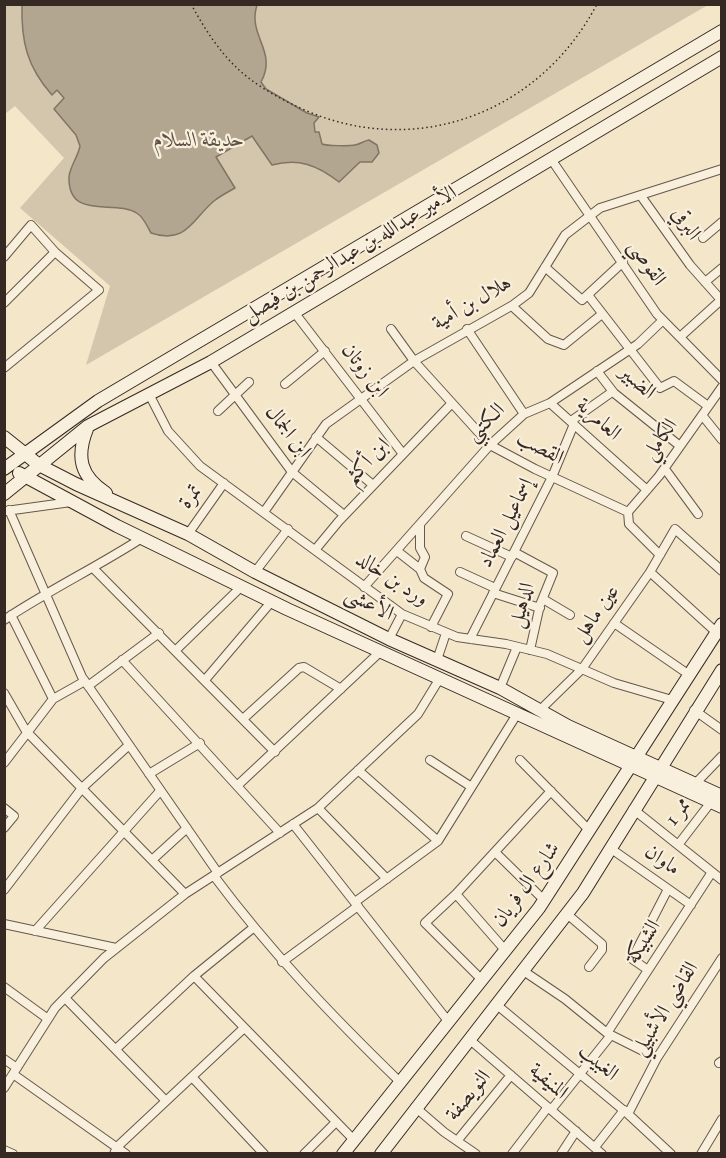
<!DOCTYPE html>
<meta charset="utf-8">
<style>
body{margin:0}
#map{position:relative;width:726px;height:1158px;overflow:hidden;background:#f4e6c9;font-family:"Sorts Mill Goudy",serif}
canvas{display:block}
.frame{position:absolute;inset:0;border:6px solid #362923;pointer-events:none}
</style>
<div id="map">
<canvas width="726" height="1158"></canvas>
<div class="frame"></div>
</div>
<script>
const g = document.querySelector('canvas').getContext('2d');
g.lineJoin = 'round';
function fillPath(path, color) {
  g.fillStyle = color;
  g.fill(path, 'evenodd');
}
function trace(path, color, width, dash) {
  g.strokeStyle = color;
  g.lineWidth = width;
  g.lineCap = dash ? 'butt' : 'round';
  g.setLineDash(dash || []);
  g.stroke(path);
}
function label(font, color, halo, rows, align = 'center') {
  g.font = font + ' "Sorts Mill Goudy",Amiri,serif';
  g.lineWidth = 4.5;
  g.setLineDash([]);
  g.textBaseline = 'middle';
  g.strokeStyle = halo;
  g.fillStyle = color;
  for (const [text, x, y, turn = 0] of rows) {
    g.save();
    g.translate(x, y);
    g.rotate((+turn || 0) * Math.PI / 180);
    g.textAlign = isNaN(turn) ? turn : align;
    if (halo) g.strokeText(text, 0, 0);
    g.fillText(text, 0, 0);
    g.restore();
  }
}
fillPath(new Path2D(`
 M5 5H708L86 365 110 286 20 208 64 158 15 106 5 114Z`), '#d4c6ad');
const water = new Path2D(`
 M22 5H257C247 36 278 51 261 82L266 89 307 113 319 117 314 123 315 132H319L322 144C327 146 350 146 355 145 361 144 363 141 369 140L377 145 379 153 372 162H360L339 182C317 165 299 158 272 165L252 136 216 157 235 188C228 192 220 196 214 201 193 218 187 245 151 233 148 228 144 218 138 214 116 198 68 222 69 177 70 166 78 157 80 146L76 135 54 109 64 98 57 90 52 95C27 67 21 41 22 5Z`);
fillPath(water, '#b3a691');
trace(water, '#817465', 1.5);
const street = new Path2D(`
 M551 159 657 314 722 380
 M641 196 690 265 722 301
 M703 238 722 222
 M4 257 31 225 55 252 99 290 4 368
 M545 267 582 300 623 262
 M705 282 722 268
 M588 295 660 388 674 381 708 406
 M4 303 55 252
 M512 306 548 339 564 345 602 314
 M294 312 403 454
 M391 329 414 361 490 445 535 469 628 512 629 524 660 555
 M467 329 524 414
 M680 337 721 300
 M211 362 292 472 344 515
 M597 371 614 393 680 446
 M285 384 325 351
 M149 394 168 431 200 466 402 614 457 637 506 644 547 654 614 683 672 700
 M550 403 647 490
 M218 411 249 382
 M702 415 722 440
 M571 421 612 392
 M316 437 373 485
 M665 469 698 514
 M9 510 82 677 218 873
 M6 511 71 502
 M264 512 326 424 414 361 513 305 529 293 565 235 600 208 722 169
 M628 512 659 476 722 387
 M420 525V548L425 557 420 569
 M188 534 224 483
 M466 536 512 557
 M315 550 339 521 452 403
 M397 551 420 569 424 578 448 594 431 627
 M514 552 553 573 540 605 530 650
 M94 569 275 752
 M255 572 288 529
 M460 572 495 588
 M650 572 716 632
 M364 587 490 445 524 414 550 403 638 344 663 320
 M493 593 540 608
 M543 599 570 615
 M11 615 53 699
 M4 620C49 590 97 567 142 538
 M614 623 688 674
 M389 639 402 614
 M470 639 552 477 574 424
 M176 650 242 586
 M122 660 280 833
 M437 660 446 633
 M205 680 272 601
 M88 686 159 633
 M500 688 517 647
 M4 693 26 731 185 894
 M694 710 722 730
 M539 711 582 669 650 572 675 529 722 571
 M243 719 299 668 304 667 341 689
 M430 760 470 786
 M520 760 590 831
 M4 763 53 699 85 681
 M358 770 438 841
 M149 774 200 743
 M695 784 722 756
 M238 785 381 651
 M4 808 14 816 4 828
 M318 808 387 879
 M633 809 722 880
 M293 824 448 1021
 M678 845 711 802
 M610 848 691 905
 M496 853 544 900
 M152 860 187 828
 M214 876C270 951 332 1016 399 1081
 M4 890 82 788 129 745
 M456 894 505 950
 M355 902 438 841 517 714
 M567 914 602 944V950L589 967
 M4 924 116 948
 M35 931 160 791
 M282 962 358 906
 M648 970 632 959 668 889
 M525 972 565 999 607 1033 657 1058
 M194 976 353 1139
 M482 980 425 923 456 894 551 791
 M4 987 48 1019
 M65 998 166 1101
 M497 1005 628 1114 671 1154
 M607 1033 712 872
 M469 1039 602 1154
 M116 1049 194 976 253 928
 M4 1059 17 1068
 M719 1063 722 1061
 M13 1074 126 1154
 M192 1077 264 1154
 M4 1088 55 1008 104 958 185 894 318 808 418 714 440 678
 M415 1107 444 1132 476 1154
 M551 1110 611 1035
 M628 1114 657 1058 722 958
 M457 1141 511 1075
 M595 1147 624 1110
 M4 1150 13 1154
 M114 1154 117 1147 244 1028
 M304 1154 336 1122
 M512 1154 548 1107
 M561 1154 576 1131
 M701 1154 722 1119`);
const secondary = new Path2D(`
 M87 429C76 457 80 476 106 493
 M4 437 39 465 76 484 188 534 255 572 389 639 500 688 568 726 722 796
 M4 469 98 401 722 31
 M19 473 117 526 287 609 722 807
 M4 494 88 426 211 362 722 57
 M343 1154 539 908 722 624
 M381 1154 583 893 722 670`);
trace(street, '#66584c', 10);
trace(secondary, '#362923', 14);
trace(new Path2D(`
 M191 4C203 26 218 50 236 67 253 84 277 97 298 107 412 161 539 115 597 4`), '#362923', 1.5, [1.5, 3]);
trace(street, '#f8efdc', 8);
trace(secondary, '#f8efdc', 12);
label('italic 21px', '#5e5046', '#f8efdc', [
 ["حديقة السلام",199,142]
]);
label('21px', '#362923', '#f8efdc', [
 ["البرقي",684,225,55],
 ["الأمير عبدالله بن عبدالرحمن بن فيصل",351,256,-31],
 ["القوصي",645,264,56],
 ["هلال بن أمية",473,305,-30],
 ["ابن زوتان",363,372,52],
 ["الضبير",636,384,41],
 ["العامرية",597,421,42],
 ["الكتبي",487,424,-44],
 ["ابن الجمال",286,433,52],
 ["الكاملي",662,441,-55],
 ["القصب",539,450,27],
 ["ابن أكثم",369,463,-46],
 ["تمرة",192,498,-54],
 ["إسماعيل العماد",508,524,-63],
 ["ورد بن خالد",391,581,33],
 ["الأعشى",368,606,26],
 ["الدهيل",524,606,-74],
 ["عين ماهل",598,615,-55],
 ["ممر 1",680,813,-53],
 ["ماوان",661,862,35],
 ["شارع ال فريان",528,886,-54],
 ["الشبيكة",645,943,-57],
 ["القاضي الأشبيلي",667,1010,-58],
 ["الغبيب",597,1064,40],
 ["المنيفية",547,1083,41],
 ["النويصفة",470,1097,-51]
]);
</script>
